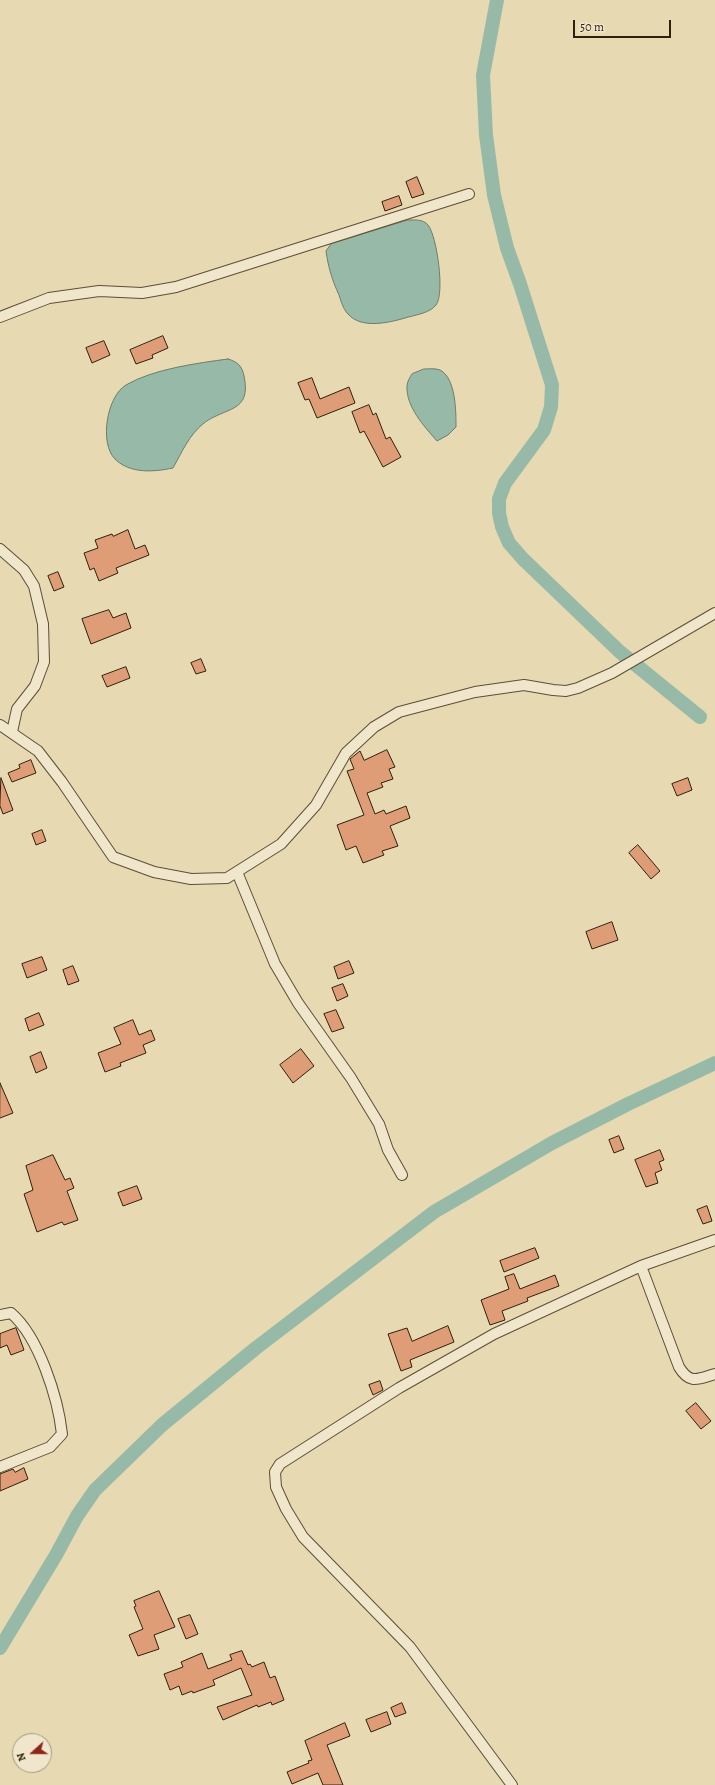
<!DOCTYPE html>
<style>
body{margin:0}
#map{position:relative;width:715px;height:1785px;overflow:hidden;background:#e7d9b1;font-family:Alegreya,serif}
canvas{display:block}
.north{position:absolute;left:12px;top:1733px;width:40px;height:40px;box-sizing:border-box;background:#efe6cc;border:1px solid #a29780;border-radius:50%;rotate:249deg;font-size:11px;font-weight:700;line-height:16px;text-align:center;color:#2f200d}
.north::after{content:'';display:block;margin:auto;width:14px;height:18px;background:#8f2418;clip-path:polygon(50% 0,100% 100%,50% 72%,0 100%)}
.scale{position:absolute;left:573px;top:20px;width:98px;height:18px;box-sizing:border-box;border:2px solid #2f200d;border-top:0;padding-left:5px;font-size:12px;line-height:14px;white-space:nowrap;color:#2f200d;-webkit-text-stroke:3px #efe6cc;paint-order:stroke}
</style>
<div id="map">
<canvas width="715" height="1785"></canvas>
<div class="north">N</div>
<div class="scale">50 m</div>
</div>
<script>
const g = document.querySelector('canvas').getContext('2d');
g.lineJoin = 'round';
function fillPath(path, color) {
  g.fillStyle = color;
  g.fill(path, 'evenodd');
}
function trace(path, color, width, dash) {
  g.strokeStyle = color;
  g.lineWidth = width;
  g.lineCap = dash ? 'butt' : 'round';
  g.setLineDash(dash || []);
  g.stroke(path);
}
const water = new Path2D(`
 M408 220C415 220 423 219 428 225 437 236 445 294 436 305 430 313 415 315 405 318 388 323 361 329 348 314 343 309 341 301 339 295 332 280 328 266 326 251L331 244Z
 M228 359C238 362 242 366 244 376 252 413 225 407 204 423 189 435 182 452 173 468 154 472 130 474 115 459 99 443 107 396 126 385 153 369 198 363 228 359Z
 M424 369C429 369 435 368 440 370 456 378 456 412 456 427L448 435 437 441C424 426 406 407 407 386 407 382 410 377 412 374Z`);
fillPath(water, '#97baa8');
trace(water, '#6d7c6a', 1);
trace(new Path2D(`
 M497 0 483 75 486 135 494 195 507 248 520 284 552 385 551 407 544 430 505 483 499 499V513L502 527 509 543 523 559 620 652 700 717
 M0 1648 56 1555 77 1516 95 1490 162 1425 256 1348 434 1212 552 1143 628 1104 715 1063`), '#97baa8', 14);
const building = new Path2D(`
 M417 177 424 194 412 198 406 182Z
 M399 196 402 205 385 211 382 202Z
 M163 336 168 348 152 355 153 358 136 364 130 350Z
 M104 341 110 355 92 363 86 348Z
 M312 378 320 399 349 387 355 403 317 418 309 399 305 400 298 383Z
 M369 405 373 415 376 413 386 439 390 437 401 457 383 467 364 431 360 433 352 412Z
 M128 530 135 549 145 545 149 555 116 568 118 573 99 581 94 568 90 570 84 553 98 548 95 540 112 534 113 536Z
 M58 572 64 587 54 591 48 576Z
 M109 610 113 618 126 613 131 628 91 644 82 619Z
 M201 659 206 671 196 674 191 663Z
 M126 667 130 678 107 687 102 676Z
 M387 750 395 767 389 769 393 779 381 783 383 787 367 793 375 814 384 810 386 814 406 806 410 818 390 826 398 846 382 851 384 855 363 863 356 846 346 850 337 825 364 815 347 771 354 769 350 759 360 751 364 760Z
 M31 760 36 773 12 782 8 773 20 768 19 765Z
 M1 778 13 810 3 814 0 806Z
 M688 778 692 790 677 796 672 784Z
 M42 830 46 841 36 845 32 834Z
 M638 845 660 871 651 879 629 853Z
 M612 922 618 940 592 949 586 932Z
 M42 957 47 970 27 978 22 964Z
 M349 961 354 973 338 979 334 967Z
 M73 966 79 981 68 985 63 970Z
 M343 984 348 996 337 1001 332 988Z
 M336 1010 344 1028 332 1032 324 1014Z
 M39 1013 44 1025 29 1031 25 1019Z
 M133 1020 139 1035 151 1030 155 1040 143 1045 146 1053 120 1063 121 1066 105 1072 98 1053 121 1044 114 1028Z
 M301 1049 314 1066 293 1083 280 1065Z
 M41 1052 47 1068 36 1073 30 1057Z
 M0 1083 13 1113 0 1118Z
 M619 1136 624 1149 614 1153 609 1140Z
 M660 1150 664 1160 659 1162 662 1170 655 1173 658 1183 646 1187 635 1160Z
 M53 1155 65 1180 70 1178 74 1188 67 1191 78 1220 64 1225 62 1222 37 1232 24 1194 33 1190 26 1166Z
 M137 1186 142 1199 123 1206 118 1193Z
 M707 1206 712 1221 703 1224 697 1210Z
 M535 1248 539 1258 504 1272 500 1261Z
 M514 1274 520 1289 555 1275 559 1286 527 1298 528 1301 502 1311 505 1320 490 1325 481 1300 509 1289 505 1277Z
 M448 1326 454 1342 410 1360 412 1367 401 1371 388 1334 407 1328 412 1341Z
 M16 1328 24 1350 11 1355 7 1345 0 1348V1334Z
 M380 1381 383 1390 373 1395 369 1385Z
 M696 1403 711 1421 701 1429 686 1411Z
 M24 1468 28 1479 0 1491V1474L13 1469 15 1472Z
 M159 1591 175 1627 154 1635 159 1649 138 1656 129 1635 143 1629 134 1607 136 1606 134 1601Z
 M190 1615 198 1634 186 1639 178 1619Z
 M242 1651 248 1665 250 1664 252 1667 264 1662 270 1678 275 1676 284 1700 272 1705 271 1702 258 1707 257 1705 223 1720 217 1707 252 1695 241 1668 213 1680 215 1685 193 1693 192 1691 182 1695 179 1686 170 1690 164 1674 183 1667 181 1662 202 1653 208 1669 232 1660 230 1655Z
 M402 1703 406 1713 395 1717 391 1708Z
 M387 1712 391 1724 371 1732 366 1720Z
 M345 1723 350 1736 327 1745 343 1785H323L318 1773 292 1784 287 1772 309 1763 308 1761 312 1760 305 1741Z`);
fillPath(building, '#de9c77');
trace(building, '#2f200d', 1);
const street = new Path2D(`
 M0 317 49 298 99 291 142 293 176 287 469 194
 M0 549 24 570 34 586 43 624 44 662 35 686 17 709 12 732
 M0 725 38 751 62 782 113 857 154 872 191 879 227 878 281 844 316 805 346 753 374 727 399 712 475 692 524 685 553 690 566 691 578 688 612 673 715 613
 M237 872 275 964 298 1003 351 1078 379 1124 388 1150 402 1175
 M641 1266 679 1367C690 1385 698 1379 715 1374
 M0 1315 11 1313C39 1337 58 1398 62 1434L50 1447 0 1467
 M512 1785 410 1647 303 1537 286 1509 276 1487 275 1472 280 1464 399 1388 494 1334 641 1266 715 1240`);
trace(street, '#5d4e36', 12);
trace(street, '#efe6cc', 10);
</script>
